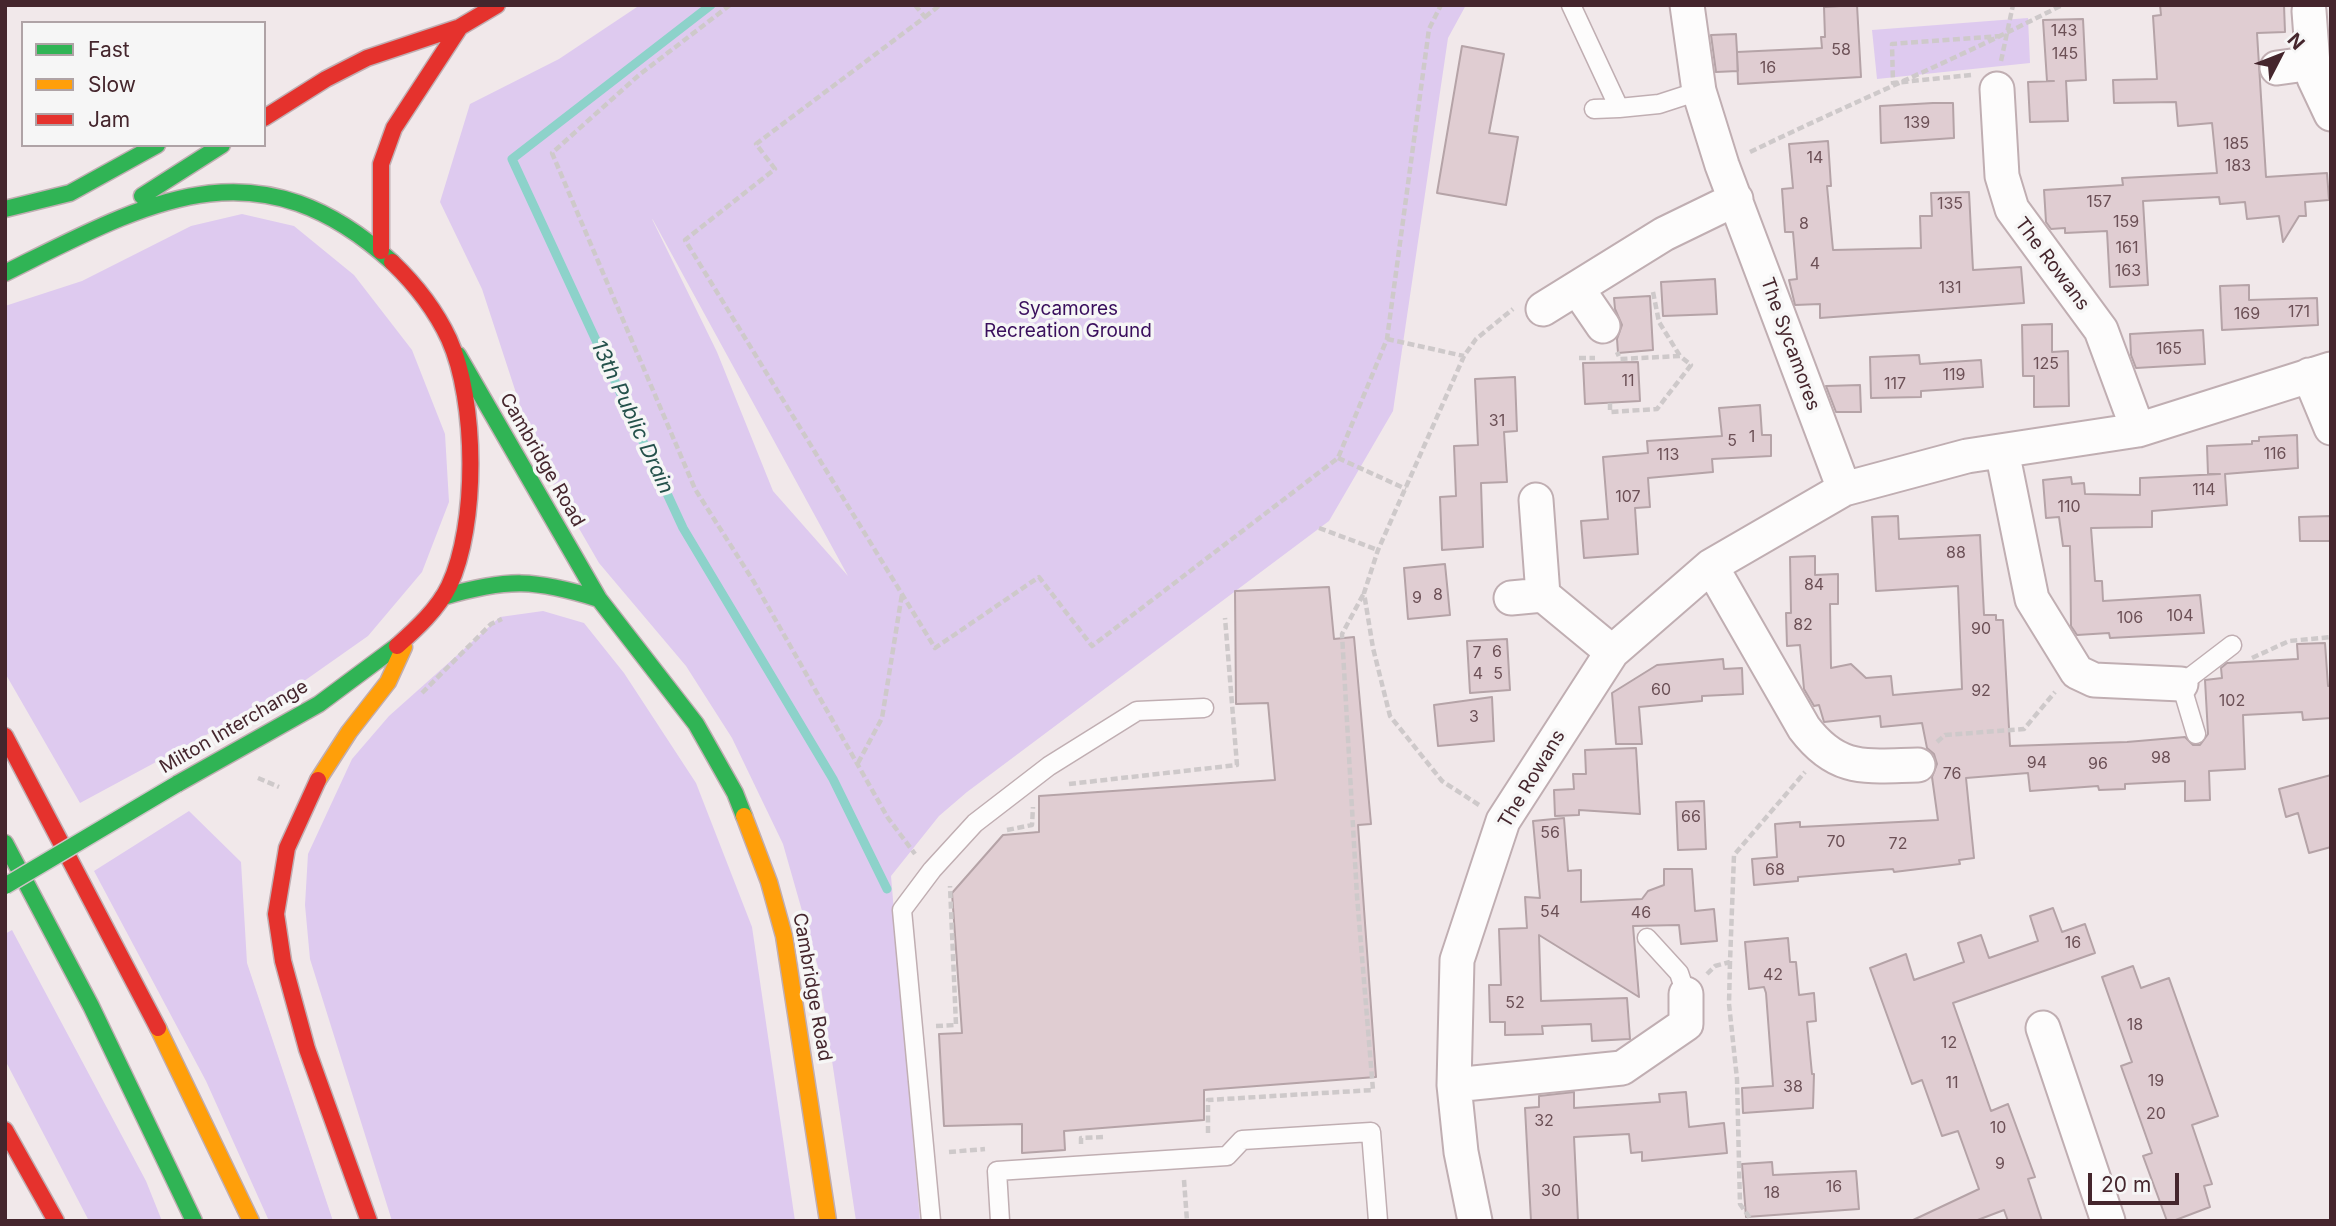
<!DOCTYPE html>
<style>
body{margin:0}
#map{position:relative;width:2336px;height:1226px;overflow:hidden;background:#f1e8ea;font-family:Inter,sans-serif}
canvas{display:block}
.frame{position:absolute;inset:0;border:7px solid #45262d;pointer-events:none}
.legend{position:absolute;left:21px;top:21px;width:245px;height:126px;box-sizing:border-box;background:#f6f6f6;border:2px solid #afa3a6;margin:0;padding:9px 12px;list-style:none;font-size:21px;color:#45262d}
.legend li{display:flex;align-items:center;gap:14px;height:35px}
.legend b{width:35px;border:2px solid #afa3a6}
.north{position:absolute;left:2245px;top:21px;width:70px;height:70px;-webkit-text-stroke:5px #f6f6f6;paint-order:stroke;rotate:48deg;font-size:19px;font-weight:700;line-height:28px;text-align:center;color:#45262d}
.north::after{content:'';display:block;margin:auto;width:24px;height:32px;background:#45262d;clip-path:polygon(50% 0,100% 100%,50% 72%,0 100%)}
.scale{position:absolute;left:2088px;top:1173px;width:91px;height:32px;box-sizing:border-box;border:4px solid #45262d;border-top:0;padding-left:9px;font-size:21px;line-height:24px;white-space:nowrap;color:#45262d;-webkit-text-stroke:5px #f6f6f6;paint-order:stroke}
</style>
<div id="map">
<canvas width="2336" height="1226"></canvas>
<div class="frame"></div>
<ul class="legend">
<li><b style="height:9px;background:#30b455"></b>Fast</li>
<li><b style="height:9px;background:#ff9f0a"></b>Slow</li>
<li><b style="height:9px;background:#e5322d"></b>Jam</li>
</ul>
<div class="north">N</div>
<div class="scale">20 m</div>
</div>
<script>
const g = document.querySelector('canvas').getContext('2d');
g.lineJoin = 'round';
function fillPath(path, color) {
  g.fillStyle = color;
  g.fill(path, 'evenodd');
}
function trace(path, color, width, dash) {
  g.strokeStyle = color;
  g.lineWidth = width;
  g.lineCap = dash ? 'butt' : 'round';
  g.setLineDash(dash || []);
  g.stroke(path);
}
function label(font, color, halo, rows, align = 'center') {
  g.font = font + ' Inter,sans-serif';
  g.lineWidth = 7;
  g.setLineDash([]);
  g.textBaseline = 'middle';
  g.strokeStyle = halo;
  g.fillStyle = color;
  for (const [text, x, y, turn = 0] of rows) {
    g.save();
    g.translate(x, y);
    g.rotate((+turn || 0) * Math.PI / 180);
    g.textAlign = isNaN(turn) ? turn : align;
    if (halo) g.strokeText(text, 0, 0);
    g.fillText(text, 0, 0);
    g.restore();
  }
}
fillPath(new Path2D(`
 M640 5H1466L1448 38 1393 411 1329 521 967 792 939 816 891 876 920 1221H856L818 967 783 844 732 738 686 666 599 563 536 454 482 289 440 202 470 104 559 59ZM652 219 653 220 848 576 773 491 717 352Z
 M2028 18 2030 63 1877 79 1872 30Z
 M242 214 294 226 354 275 412 350 445 434 449 502 422 572 368 636 297 686 80 803 5 673V306L82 281 191 226Z
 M543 611 584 623 624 673 696 783 752 927 795 1221H392L310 959 305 905 308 854 352 759 389 716 500 617Z
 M189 811 241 862 247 963 333 1221H269L206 1081 94 871Z
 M12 930 146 1181 162 1221H89L5 1060V934Z`), '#decaef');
trace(new Path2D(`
 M711 5 512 159 683 528 833 779 887 889`), '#8dd2ca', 9);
const building = new Path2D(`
 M1857 5 1861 77 1738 84 1737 52 1822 48 1821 37H1825L1824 7Z
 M2160 5H2284L2285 32 2257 33 2266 177 2327 173 2329 200 2305 202 2306 216H2299L2283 242 2279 216 2247 219 2245 202 2220 204 2219 197 2143 201 2148 285 2110 287 2107 231 2065 233V228L2051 229 2046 222 2044 190 2123 185 2122 178 2217 173 2212 123 2178 126 2176 102 2114 103 2113 80 2157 79 2153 16 2161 15Z
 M2083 19 2086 80 2066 81 2068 121 2030 122 2028 82 2054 81H2047L2043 20Z
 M1736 34 1738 71 1716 72 1711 35Z
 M1462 46 1504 54 1489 133 1518 137 1506 205 1437 193Z
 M1933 103H1953L1954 138 1881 143 1880 106Z
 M1828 141 1831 186H1827L1833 250 1921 248 1920 216H1932L1931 193 1969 192 1973 270 2021 267 2024 303 1820 318V304L1795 305 1789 280 1797 279 1793 232H1785L1782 189 1793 188 1789 144Z
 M1715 279 1717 314 1663 316 1661 282Z
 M2249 285V300L2317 298 2318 325 2222 330 2220 286Z
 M1650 296 1653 350 1618 353 1617 339 1622 325 1615 309 1614 298Z
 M2052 324V352L2068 351 2069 406 2034 407V376H2023L2022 325Z
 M2203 330 2205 364 2136 368 2131 355 2130 334Z
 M1919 355 1920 364 1981 360 1983 387 1921 391V397L1871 398 1870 357Z
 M1638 362 1640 401 1585 404 1583 363Z
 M1515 377 1517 431 1504 432 1507 482 1481 483 1483 547 1442 550 1440 497 1456 496 1454 446 1478 445 1475 379Z
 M1860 385 1861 412H1836L1826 386Z
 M1760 405 1762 435H1771V456L1712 459 1713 472 1648 478 1650 507 1635 508 1638 554 1584 558 1581 521 1608 519 1603 457 1648 453 1647 441 1722 436 1719 408Z
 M2297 435 2298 468 2225 474 2227 505 2152 511V527L2091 528 2095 581H2102L2103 601 2200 595 2204 633 2110 638 2109 633 2077 635 2071 626 2070 546H2063L2059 517 2046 518 2043 480 2071 477 2072 484 2084 483 2085 494 2140 495V478L2220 474H2208L2207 446 2252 444V441H2259V437Z
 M1898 516 1899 539 1980 535 1984 615H1996V620H2003L2010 746 2127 742 2185 737 2193 745H2200L2208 734 2205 680 2222 678 2221 668 2227 663 2298 659 2297 644 2325 643 2328 686H2331V718L2303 720 2302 712 2243 715 2245 769 2209 771 2210 800 2185 801V781L2125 784V789L2099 790 2098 786 2030 791 2028 773 1966 778 1974 858 1959 860 1960 864 1894 872 1893 869 1798 877V881L1754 885 1752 859 1777 857 1775 824 1800 822V827L1938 820 1932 777 1937 764 1934 754 1927 748 1922 723 1881 727 1880 716 1824 722 1819 705 1814 706 1804 689 1800 645 1787 646 1786 613H1791L1790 557 1815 556V575L1838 574V604H1830L1831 668 1851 664 1866 678 1891 676 1893 695 1962 689 1958 586 1876 591 1872 517Z
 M2331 516V541H2300L2299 517Z
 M1445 564 1450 615 1408 619 1404 568Z
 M1329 587 1334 639 1354 637 1371 824 1358 825 1376 1077 1204 1090V1120L1064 1131 1065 1150 1022 1153V1124L944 1126 939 1034 962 1033 952 893 1003 835 1039 832V796L1275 780 1268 703 1236 704 1235 591Z
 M1507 639 1510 690 1470 693 1467 641Z
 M1723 659 1724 669 1742 668 1743 694 1702 696V701L1639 707 1642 744H1616L1612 693 1657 665Z
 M1492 697 1494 741 1438 746 1434 705Z
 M1636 748 1640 814 1579 810V815L1555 816 1554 790 1574 789 1573 774H1586L1585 750Z
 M2331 775V847L2309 853 2298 813 2286 817 2279 789Z
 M1704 801 1706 849 1678 850 1676 802Z
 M1564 818 1568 871 1581 870V902L1642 899 1648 891 1664 885V869H1692L1695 911 1714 909 1717 941 1681 944 1679 925 1633 926 1639 997 1539 935 1541 1001 1627 998 1630 1039 1592 1041 1591 1024 1542 1026 1543 1034 1505 1035V1022H1490L1489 985H1501L1499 929 1527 928 1525 897 1540 898 1533 821Z
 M2053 908 2062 932 2085 924 2095 953 1953 1003 1991 1111 2008 1104 2035 1177 2028 1179 2042 1221H2008L2004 1210 1975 1221H1911L1979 1189 1958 1131 1942 1136 1922 1080 1912 1084 1870 968 1906 954 1914 980 1964 962 1958 943 1981 935 1989 958 2038 941 2030 916Z
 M1788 938 1790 962H1796L1799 995 1814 993 1816 1021 1807 1022 1812 1074H1814L1813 1108 1743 1113 1742 1088 1773 1086 1766 993 1764 987 1749 989 1745 942Z
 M2133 966 2141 988 2169 978 2218 1116 2192 1125 2212 1184 2204 1186 2210 1207 2173 1221H2167L2143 1156 2152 1153 2121 1066 2132 1062 2102 977Z
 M1574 1092V1108L1660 1102 1659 1094 1686 1092 1689 1127 1724 1123 1727 1153 1642 1161V1152L1631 1153 1629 1134 1574 1137 1578 1221H1531L1525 1108 1539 1107V1096Z
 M1772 1162 1773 1175 1856 1171 1859 1209 1746 1217 1742 1164Z`);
fillPath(building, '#e0cdd2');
trace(building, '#b5a3a7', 2);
const lane = new Path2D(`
 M1571 5 1619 108 1659 104 1699 91
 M1594 109 1619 108
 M2196 734 2181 684 2232 645
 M1647 938 1679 973 1686 994
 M931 1221 902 910 932 870 975 823 1049 766 1137 711 1204 708
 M1000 1221 997 1171 1227 1156 1242 1140 1371 1132 1378 1221`);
const street = new Path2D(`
 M1687 5 1699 91 1722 165 1844 489
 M2309 11 2314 78 2331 114
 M2277 68 2313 63
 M1997 89 2002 176 2012 209 2101 330 2138 430
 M1577 288 1603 326
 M1543 309 1664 234 1736 199
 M2309 375 2331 428
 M2002 451 2032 599 2077 672 2094 680 2181 684
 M1536 500 1543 595 1612 652
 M1711 566 1804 728C1838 773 1867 766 1918 765
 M1511 598 1543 595
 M2043 1028 2108 1221
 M1454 1085 1622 1068 1686 1024V994
 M1475 1221 1461 1152 1454 1085 1457 960 1503 821 1612 652 1711 566 1844 489 1967 456 2138 430 2331 369`);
const fast = new Path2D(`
 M142 196 222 145
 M5 209 70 193 157 145
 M5 273C146 203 255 138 392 262
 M458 355 599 599 696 724 735 793 744 816
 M443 597C508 578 535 579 599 599
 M177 784 319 704 397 646
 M5 843 91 1006 194 1221`);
const slow = new Path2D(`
 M318 780 349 732 388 682 404 647
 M744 816 769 882 784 936 828 1221
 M158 1028 251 1221`);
const jam = new Path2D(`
 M264 118 326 79 367 58 460 27 497 5
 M381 251V164L394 128 460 27
 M392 262C414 283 436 311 449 339 477 401 478 525 449 586 438 609 416 629 397 646
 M5 736 158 1028
 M318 780 287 848 276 914 283 961 307 1049 369 1221
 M5 1130 56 1221`);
trace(lane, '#c0aeb2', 21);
trace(street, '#c0aeb2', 37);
trace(fast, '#c0aeb2', 19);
trace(slow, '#c0aeb2', 19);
trace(jam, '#c0aeb2', 19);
trace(new Path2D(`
 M730 5 639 75 552 153 695 489 754 582 888 818 915 854
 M915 5 925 17 756 144 775 169 685 240 935 648 1039 577 1092 646 1338 458 1387 339 1429 29 1441 5
 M925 17 940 5
 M2001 61 2013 5
 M1971 75 1893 83 1892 44 2000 36
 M1750 152C1853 102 1960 58 2062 5
 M1653 292 1659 322 1680 356
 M1387 339 1464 356
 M1579 358H1595
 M1610 403V412L1657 409 1691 365 1680 356 1620 359 1617 352
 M1338 458 1406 489
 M1319 528 1378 550
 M2252 658 2289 641 2331 637
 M422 693 491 624 502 619
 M1937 742 1945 735 2024 729 2055 692
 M858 763 882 718 902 594
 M258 778 279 787
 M1069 784 1237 765 1225 618
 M1479 805 1442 781 1390 716 1373 648 1364 593 1378 550 1464 356 1476 339 1513 309
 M1007 830 1032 825 1033 807
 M1730 962 1729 1004 1737 1079 1740 1204 1752 1221
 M1707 974 1715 966 1730 962 1734 855 1805 772
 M936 1026 956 1025 950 886
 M1208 1133V1100L1373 1090 1357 896 1342 634 1364 593
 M1081 1144V1138L1105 1137
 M949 1152 985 1149
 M1184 1180 1187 1221`), '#cec9ca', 4.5, [7, 3.5]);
trace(lane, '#fdfcfc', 18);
trace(street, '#fdfcfc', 33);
trace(fast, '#30b455', 16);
trace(slow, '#ff9f0a', 16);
trace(jam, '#e5322d', 16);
const fastBridge = new Path2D(`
 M5 886 177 784`);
trace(fastBridge, '#cec3c6', 19, []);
trace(fastBridge, '#30b455', 16);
label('16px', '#6c5056', null, [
 ["143",2064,31],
 ["58",1841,50],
 ["145",2065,54],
 ["16",1768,68],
 ["139",1917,123],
 ["185",2236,144],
 ["14",1815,158],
 ["183",2238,166],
 ["157",2099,202],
 ["135",1950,204],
 ["159",2126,222],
 ["8",1804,224],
 ["161",2127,248],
 ["4",1815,264],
 ["163",2128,271],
 ["131",1950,288],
 ["171",2299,312],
 ["169",2247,314],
 ["165",2169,349],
 ["125",2046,364],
 ["119",1954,375],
 ["11",1628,381],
 ["117",1895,384],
 ["31",1497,421],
 ["1",1752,437],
 ["5",1732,441],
 ["116",2275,454],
 ["113",1668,455],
 ["114",2204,490],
 ["107",1628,497],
 ["110",2069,507],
 ["88",1956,553],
 ["84",1814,585],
 ["8",1438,595],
 ["9",1417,598],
 ["104",2180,616],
 ["106",2130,618],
 ["82",1803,625],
 ["90",1981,629],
 ["6",1497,652],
 ["7",1477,653],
 ["4",1478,674],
 ["5",1498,674],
 ["60",1661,690],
 ["92",1981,691],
 ["102",2232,701],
 ["3",1474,717],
 ["98",2161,758],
 ["94",2037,763],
 ["96",2098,764],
 ["76",1952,774],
 ["66",1691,817],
 ["56",1550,833],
 ["70",1836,842],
 ["72",1898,844],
 ["68",1775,870],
 ["54",1550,912],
 ["46",1641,913],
 ["16",2073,943],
 ["42",1773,975],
 ["52",1515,1003],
 ["18",2135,1025],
 ["12",1949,1043],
 ["19",2156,1081],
 ["11",1952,1083],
 ["38",1793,1087],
 ["20",2156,1114],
 ["32",1544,1121],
 ["10",1998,1128],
 ["9",2000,1164],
 ["16",1834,1187],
 ["30",1551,1191],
 ["18",1772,1193]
]);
label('19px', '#45262d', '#f6f6f6', [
 ["The Rowans",2052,264,53],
 ["The Sycamores",1790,344,70],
 ["Cambridge Road",542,460,60],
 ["Milton Interchange",234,727,-30],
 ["The Rowans",1532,779,-59],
 ["Cambridge Road",812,987,80]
]);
label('19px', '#3a0f5d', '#f6f6f6', [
 ["Sycamores",1068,309],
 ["Recreation Ground",1068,331]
]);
label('italic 21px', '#24514b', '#f6f6f6', [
 ["13th Public Drain",632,417,65]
]);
</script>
